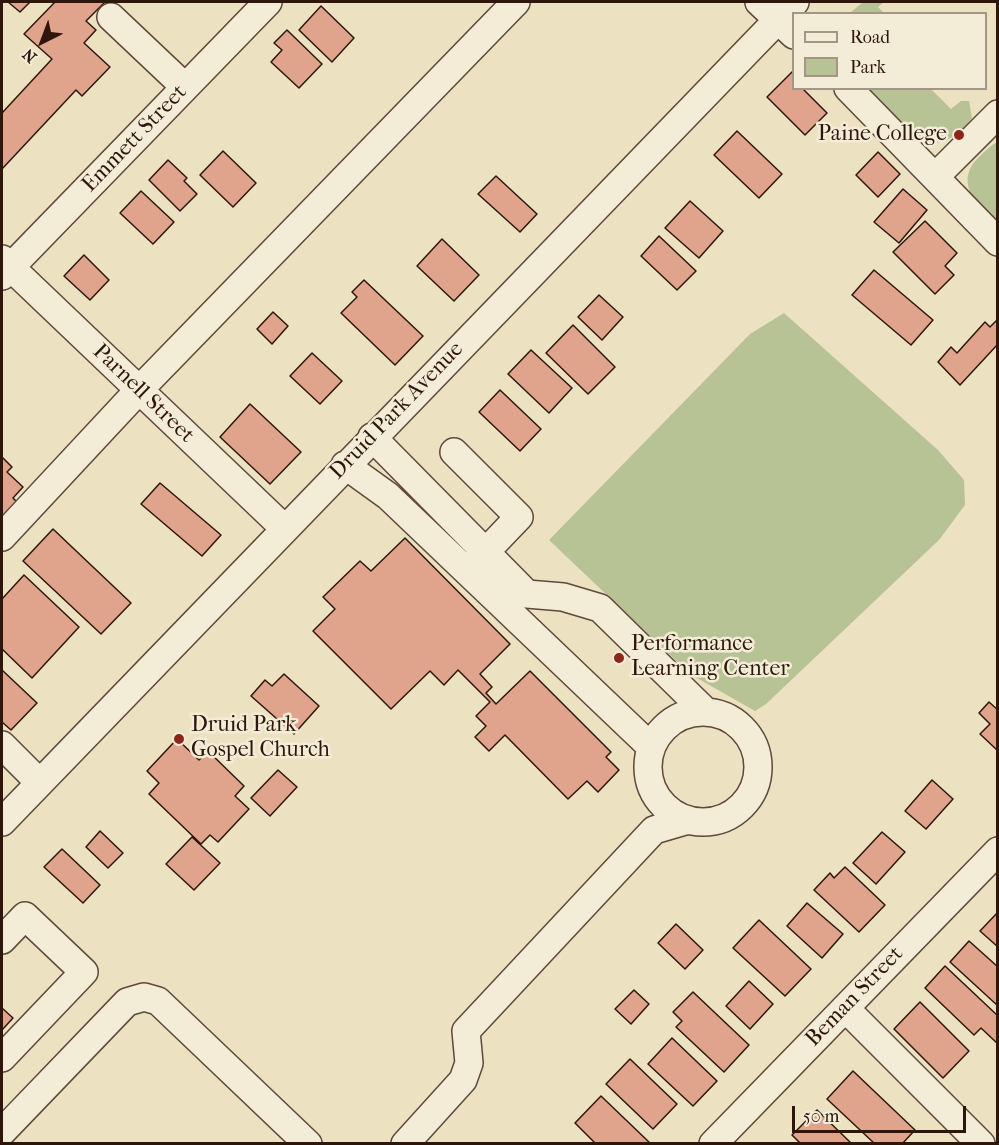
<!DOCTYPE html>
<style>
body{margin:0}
#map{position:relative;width:999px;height:1145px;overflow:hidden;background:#ece2c2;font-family:"IM FELL French Canon",serif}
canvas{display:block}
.frame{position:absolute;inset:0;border:3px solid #2e160c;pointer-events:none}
.legend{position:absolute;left:792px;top:12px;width:195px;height:78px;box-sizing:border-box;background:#f3ecd7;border:2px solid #a49686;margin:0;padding:8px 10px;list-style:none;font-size:18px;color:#2e160c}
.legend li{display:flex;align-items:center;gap:12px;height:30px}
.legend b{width:30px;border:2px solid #a49686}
.north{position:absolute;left:12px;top:12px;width:60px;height:60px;-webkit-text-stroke:4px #f3ecd7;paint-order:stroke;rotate:222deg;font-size:16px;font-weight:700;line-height:24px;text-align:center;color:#2e160c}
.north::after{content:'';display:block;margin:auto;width:21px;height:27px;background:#2e160c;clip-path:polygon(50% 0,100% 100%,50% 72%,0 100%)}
.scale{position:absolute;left:792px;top:1106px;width:174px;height:27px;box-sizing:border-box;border:3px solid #2e160c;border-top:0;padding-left:8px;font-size:18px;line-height:21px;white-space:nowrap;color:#2e160c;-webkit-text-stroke:4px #f3ecd7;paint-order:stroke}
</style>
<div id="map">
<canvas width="999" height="1145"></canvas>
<div class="frame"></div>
<ul class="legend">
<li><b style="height:8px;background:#f3ecd7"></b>Road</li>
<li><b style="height:16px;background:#b7c394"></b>Park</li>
</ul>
<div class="north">N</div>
<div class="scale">50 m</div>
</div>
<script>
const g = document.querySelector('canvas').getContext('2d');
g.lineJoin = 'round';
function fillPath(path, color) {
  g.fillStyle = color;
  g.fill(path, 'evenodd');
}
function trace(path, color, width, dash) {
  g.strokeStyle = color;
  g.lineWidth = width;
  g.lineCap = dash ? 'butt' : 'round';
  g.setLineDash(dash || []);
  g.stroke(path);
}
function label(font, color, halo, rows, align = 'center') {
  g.font = font + ' "IM FELL French Canon",serif';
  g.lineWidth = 5;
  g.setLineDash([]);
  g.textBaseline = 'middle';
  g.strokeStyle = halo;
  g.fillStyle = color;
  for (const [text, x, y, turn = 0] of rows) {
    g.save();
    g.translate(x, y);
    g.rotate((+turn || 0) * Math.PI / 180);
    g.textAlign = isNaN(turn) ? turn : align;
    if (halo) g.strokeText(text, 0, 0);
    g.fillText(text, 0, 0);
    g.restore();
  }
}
fillPath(new Path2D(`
 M863 2H884L878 7 884 13H850Z
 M863 89H931L951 109 961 101H969L972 118C954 140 939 150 913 137Z
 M997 142V228C979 207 952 183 979 157 985 151 990 146 997 142Z
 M784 313 938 450 964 480 965 505 939 540 766 704 755 711 690 674 549 540 750 334Z`), '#b7c394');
const building = new Path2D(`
 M8 2H30L20 12Z
 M55 2H105L86 21 96 30 84 43 110 67 82 96 76 90 2 169V113L52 59 24 34Z
 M321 6 354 38 332 62 299 30Z
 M287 30 322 64 299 88 271 62 282 50 274 43Z
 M794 70V88H802L827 113 805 135 767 97Z
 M737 131 782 174 759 198 714 155Z
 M223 151 256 183 233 207 200 175Z
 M878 152 900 174 878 197 856 175Z
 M168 160 187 178 184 181 197 194 180 211 149 180Z
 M496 176 537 214 520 232 478 194Z
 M903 189 927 210 899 243 874 222Z
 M141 191 174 222 153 244 120 213Z
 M690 201 723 231 699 258 665 228Z
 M925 221 957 253 945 266 954 275 935 294 893 252Z
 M659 236 696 271 677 290 641 256Z
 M442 239 479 275 454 301 417 266Z
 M84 255 109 280 90 300 64 276Z
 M874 270 933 320 911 345 852 295Z
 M364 280 423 336 395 365 341 313 357 297 352 292Z
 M599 295 623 317 602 340 578 317Z
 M273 312 288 326 272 344 257 329Z
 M998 319V344L960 385 938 362 951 347 957 353 985 322 990 327Z
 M573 325 615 367 588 394 546 353Z
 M531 350 572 388 549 413 508 374Z
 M312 353 342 381 320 404 290 376Z
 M500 390 541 429 520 451 479 412Z
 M250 404 301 452 270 484 220 437Z
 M2 457 12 467 7 472 23 487 13 498 18 503 2 520Z
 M160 483 221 535 202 556 141 504Z
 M53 529 131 603 101 634 23 561Z
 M405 538 510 644 480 674 492 687 486 693 496 704 530 671 611 752 606 757 619 770 598 792 587 781 568 799 505 735 489 751 475 737 486 726 476 716 490 702 458 670 444 685 430 671 391 709 313 631 335 609 323 597 360 561 371 571Z
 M24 575 79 627 32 678 2 649V599Z
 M2 670 37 703 11 730 2 722Z
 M284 674 319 706 294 734 251 696 265 680 272 686Z
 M989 702 998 710V751L980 734 990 724 979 713Z
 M177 739 199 760 208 751 244 786 235 796 249 809 218 842 210 835 201 844 149 794 159 783 147 771Z
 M278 770 297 787 270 816 251 798Z
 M932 780 953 799 926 829 905 811Z
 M100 831 123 853 108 868 86 847Z
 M882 832 905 852 876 884 853 863Z
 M192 837 220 863 194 890 166 864Z
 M62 849 100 885 83 903 44 867Z
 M845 867 885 905 859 932 814 890 830 873 834 878Z
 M807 903 843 934 822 958 787 926Z
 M998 912V947L980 931Z
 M759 920 811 969 785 996 733 948Z
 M676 924 703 950 685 969 658 943Z
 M969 941 998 967V1006L950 962Z
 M945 966 998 1016V1044L981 1028 974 1035 925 988Z
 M749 981 773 1004 750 1029 726 1006Z
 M634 990 649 1004 631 1024 615 1009Z
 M693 992 749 1045 724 1072 676 1027 682 1021 673 1012Z
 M920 1002 969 1051 943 1078 894 1029Z
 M2 1008 13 1018 2 1030Z
 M672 1038 717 1081 693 1106 648 1064Z
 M630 1059 677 1104 653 1129 606 1084Z
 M853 1071 915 1130 902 1144H875L827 1099Z
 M601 1096 651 1144H596L575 1123Z
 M817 1110 852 1144H801L792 1135Z`);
fillPath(building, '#e0a48d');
trace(building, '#2e160c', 1.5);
const minor = new Path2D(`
 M759 2 794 35
 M111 17 185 87
 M848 88 998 242
 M936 176 998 114
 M2 259 284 528
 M2 276 268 2
 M372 437 527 594 563 597 600 608 706 712
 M454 452 519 517 474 564
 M345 465 388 496 651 747
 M2 537 139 390 516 2
 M648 767a55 55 0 1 1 110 0a55 55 0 1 1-110 0Z
 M2 745 39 782
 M2 822 795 2
 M2 940 25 916 84 972 2 1058
 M845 1008 981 1144
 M2 1132 127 1002 144 997 158 1001 308 1144
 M405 1144 463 1080 469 1063 466 1031 654 830 688 820
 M713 1144 998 851`);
trace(minor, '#5e493a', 30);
trace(minor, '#f3ecd7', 27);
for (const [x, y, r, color] of [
 [959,135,6,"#8f2418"],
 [619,658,6,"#8f2418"],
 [179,739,6,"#8f2418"]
]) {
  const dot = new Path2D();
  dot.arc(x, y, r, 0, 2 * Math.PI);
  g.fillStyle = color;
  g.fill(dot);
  trace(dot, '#f3ecd7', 2);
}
label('22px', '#2e160c', '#f3ecd7', [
 ["Paine College",947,135,"right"],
 ["Performance",631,645],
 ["Learning Center",631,670],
 ["Druid Park",191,726],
 ["Gospel Church",191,751]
], 'left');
label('22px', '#2e160c', '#f3ecd7', [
 ["Emmett Street",135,139,-46],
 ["Parnell Street",143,394,44],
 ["Druid Park Avenue",397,411,-46],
 ["Beman Street",855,997,-46]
]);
</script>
